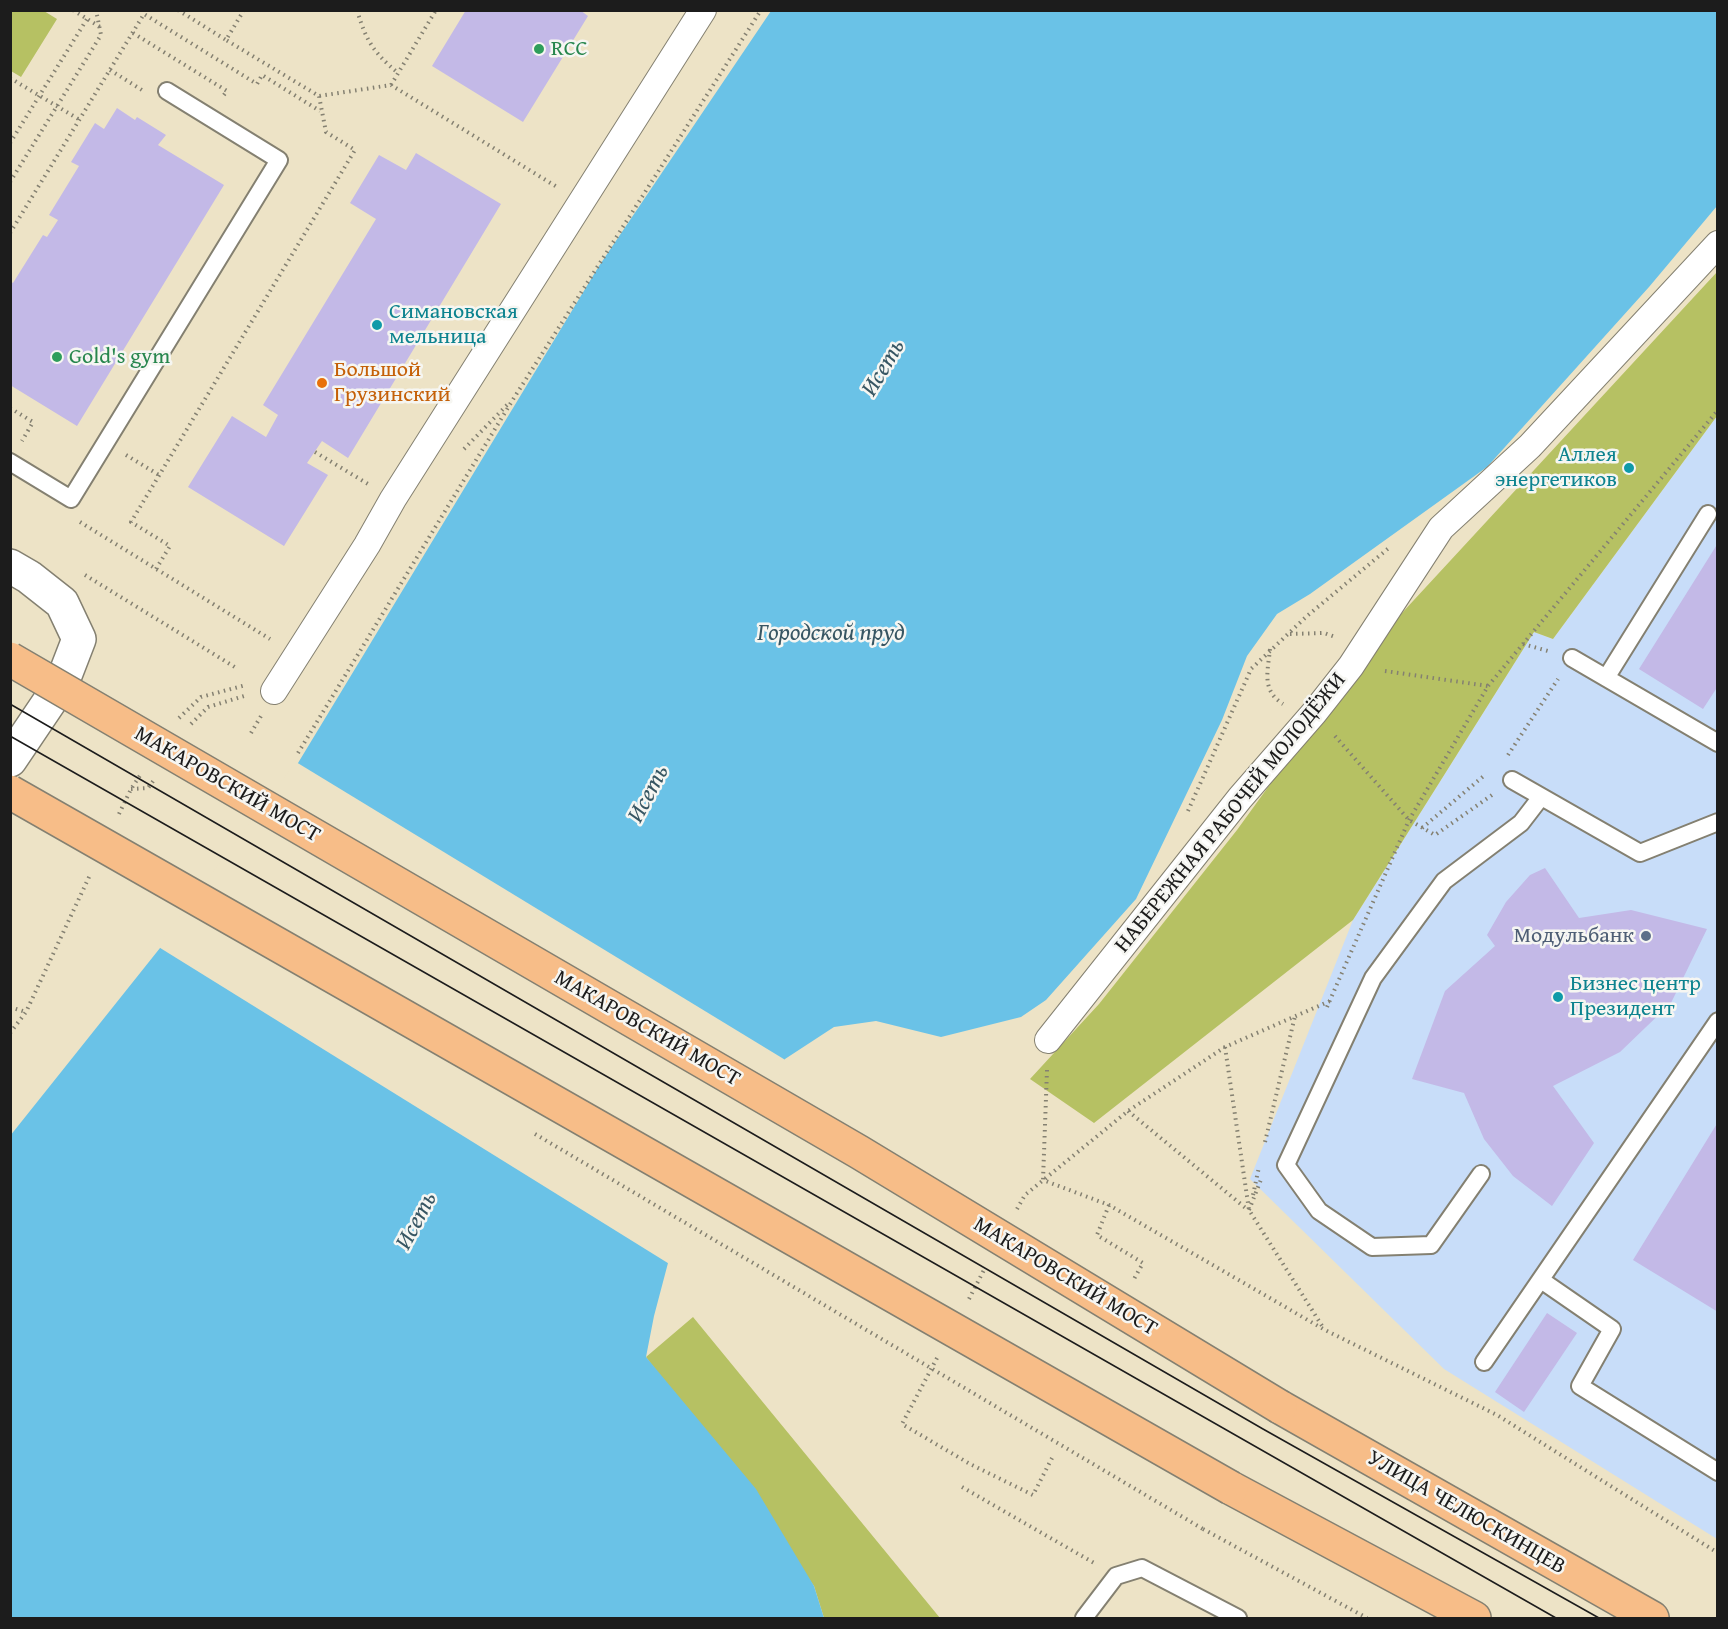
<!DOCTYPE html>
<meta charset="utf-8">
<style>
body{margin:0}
#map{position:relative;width:1728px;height:1629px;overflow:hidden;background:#ede3c6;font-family:"Gentium Book Plus",serif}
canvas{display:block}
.frame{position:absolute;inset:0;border:12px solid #1c1c1c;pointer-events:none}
</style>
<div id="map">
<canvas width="1728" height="1629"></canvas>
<div class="frame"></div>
</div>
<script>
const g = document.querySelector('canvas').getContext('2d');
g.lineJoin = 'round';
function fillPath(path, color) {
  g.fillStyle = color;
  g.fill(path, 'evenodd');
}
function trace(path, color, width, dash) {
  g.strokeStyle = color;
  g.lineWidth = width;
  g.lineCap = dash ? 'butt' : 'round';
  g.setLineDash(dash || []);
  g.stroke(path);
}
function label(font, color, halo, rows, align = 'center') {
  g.font = font + ' "Gentium Book Plus",serif';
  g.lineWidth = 5;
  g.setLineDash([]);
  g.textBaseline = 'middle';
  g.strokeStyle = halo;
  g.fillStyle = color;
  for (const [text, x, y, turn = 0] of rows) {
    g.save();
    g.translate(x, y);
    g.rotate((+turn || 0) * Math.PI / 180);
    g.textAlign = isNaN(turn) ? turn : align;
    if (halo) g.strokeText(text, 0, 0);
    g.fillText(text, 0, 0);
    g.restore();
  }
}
fillPath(new Path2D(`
 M1717 416V1539L1444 1369 1250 1179 1353 920 1534 632 1553 639Z`), '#c8ddf9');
fillPath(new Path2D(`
 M10 11H44L57 19 21 77 11 71Z
 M1717 272V416L1553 639 1534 632 1353 920 1094 1123 1030 1079 1099 1004 1237 830 1365 653Z
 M693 1317 940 1618H824L814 1586 646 1357Z`), '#b6c163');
fillPath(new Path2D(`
 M771 11H1717V206L1649 287 1487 467 1310 594 1277 614 1247 656 1222 720 1136 899 1046 1000 1021 1017 941 1037 876 1021 834 1027 785 1059 668 1263 654 1316 646 1357 756 1489 814 1586 824 1618H11L10 1136 160 948 298 763 599 266Z`), '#6ac2e7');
fillPath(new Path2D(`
 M296 762 787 1061 671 1265 157 946Z`), '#ede3c6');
fillPath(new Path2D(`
 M466 10H580L588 16 523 122 432 66Z
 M117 108 135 120 137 117 166 135 158 145 224 185 77 426 10 385V281L13 283 43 235 47 237 58 220 49 215 79 166 71 162 95 123 104 129Z
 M416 153 501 204 348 458 322 441 307 463 328 475 284 546 188 487 232 416 266 437 278 415 263 405 376 219 350 203 379 155 406 170Z
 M1718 543V686L1703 709 1639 669Z
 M1545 868 1579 918 1631 910 1707 929 1671 1003 1620 1052 1553 1086 1594 1143 1552 1206 1513 1176 1484 1139 1464 1093 1412 1079 1445 991 1495 946 1487 935 1506 902 1530 875Z
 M1718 1122V1312L1633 1260Z
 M1547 1313 1577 1333 1524 1412 1495 1392Z`), '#c3b9e7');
const service = new Path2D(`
 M10 462 71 499 279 160 167 91
 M1572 658 1718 743
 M1606 678 1708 514
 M1512 780 1640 853 1718 822
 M1481 1174 1431 1245 1372 1247 1319 1211 1286 1165 1373 978 1444 881 1521 823 1541 797
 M1541 1280 1612 1329 1580 1386 1718 1472
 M1484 1362 1718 1021
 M1084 1618 1116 1576 1142 1568 1238 1618`);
const pedestrian = new Path2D(`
 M274 691 367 545 393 499 703 10
 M1048 1040 1240 798 1314 713 1351 666 1441 528 1530 446 1718 244`);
const minor = new Path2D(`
 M10 566 29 577 62 603 79 639 62 683 10 760`);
const primary = new Path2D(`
 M1280 1407 1652 1618
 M1231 1488 1474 1618`);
trace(service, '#848071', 20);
trace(pedestrian, '#848071', 28);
trace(minor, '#848071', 36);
trace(primary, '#848071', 36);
trace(new Path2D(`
 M73 10 100 27
 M178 10 226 40
 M244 10 226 40 319 96 391 85 557 187
 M357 10C366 41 374 53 398 73
 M133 33 227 91 223 96
 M110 70 142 90
 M10 78 80 120
 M391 85 436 10
 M10 143 87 19
 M10 182 101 35 96 10
 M10 233 144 14 257 84 262 75 320 111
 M10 408 33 422 22 441
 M464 449 507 405
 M315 452 368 484
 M126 455 159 475
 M80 522 270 639
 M156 569 170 546 131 522 355 150 326 132 319 96
 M85 575 238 669
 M1290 634 1324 633 1335 637
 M1523 644 1548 651
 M1270 649C1268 671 1261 690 1283 704
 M1385 671 1488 686
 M179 718 201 697 246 685
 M191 724 208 707 244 696
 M251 733 261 716
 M1335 736 1409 820 1435 835 1492 795
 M298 753 512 401 761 10
 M1508 755 1558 679
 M131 789 148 788 154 780
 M1188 811 1251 669 1307 616 1390 547
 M119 814 131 789 141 774
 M1422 828 1486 774
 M10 1007 26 1012
 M1327 1007 1409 820 1488 686 1718 410
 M10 1033 26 1012 90 875
 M1225 1047 1249 1210 1324 1329
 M1047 1070 1043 1180 1109 1205 1325 1330 1497 1415 1718 1553
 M1128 1111 1248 1210
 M1265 1142 1295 1016
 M1253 1195 1259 1167
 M1109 1205 1097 1235 1143 1263 1134 1279
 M1017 1209 1025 1195 1128 1111 1225 1047 1330 1001
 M1249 1210 1262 1177
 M969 1299 985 1268
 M937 1358 902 1424 970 1464 1033 1495 1052 1458
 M962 1487 1094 1563
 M1203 1529 1367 1618`), '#848071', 4, [1.5, 4.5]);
trace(service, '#fff', 16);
trace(pedestrian, '#fff', 26);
trace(minor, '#fff', 33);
trace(primary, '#f7bd88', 33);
trace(new Path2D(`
 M10 704 1263 1429 1599 1618
 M10 736 1556 1618`), '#1c1c1c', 1.5);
const primaryBridge = new Path2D(`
 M10 659 859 1152 1280 1407
 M10 792 1231 1488`);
trace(primaryBridge, '#848071', 36, []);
trace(new Path2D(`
 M535 1134 1203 1529`), '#848071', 4, [1.5, 4.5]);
trace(primaryBridge, '#f7bd88', 33);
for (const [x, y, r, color] of [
 [539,49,6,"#2e9e5b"],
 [377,325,6,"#0f9aa8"],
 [57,357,6,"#2e9e5b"],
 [322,383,6,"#e8710a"],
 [1629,468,6,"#0f9aa8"],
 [1646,936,6,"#5c6f8a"],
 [1558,997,6,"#0f9aa8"]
]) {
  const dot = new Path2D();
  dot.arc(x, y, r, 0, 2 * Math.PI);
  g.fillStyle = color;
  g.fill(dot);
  trace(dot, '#f6f6f2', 2);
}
label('22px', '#27864d', '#f6f6f2', [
 ["RCC",551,49],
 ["Gold's gym",69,357]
], 'left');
label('22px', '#0d838f', '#f6f6f2', [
 ["Симановская",389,312],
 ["мельница",389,337],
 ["Аллея",1617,455,"right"],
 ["энергетиков",1617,480,"right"],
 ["Бизнес центр",1570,984],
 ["Президент",1570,1009]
], 'left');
label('22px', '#c56008', '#f6f6f2', [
 ["Большой",334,370],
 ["Грузинский",334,395]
], 'left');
label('22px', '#1c1c1c', '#f6f6f2', [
 ["МАКАРОВСКИЙ МОСТ",227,785,30],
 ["НАБЕРЕЖНАЯ РАБОЧЕЙ МОЛОДЁЖИ",1231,813,-51],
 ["МАКАРОВСКИЙ МОСТ",647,1029,30],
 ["МАКАРОВСКИЙ МОСТ",1065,1277,31],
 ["УЛИЦА ЧЕЛЮСКИНЦЕВ",1466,1513,30]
]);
label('22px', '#4e5e75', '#f6f6f2', [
 ["Модульбанк",1634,936]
], 'right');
label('italic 24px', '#375663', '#f6f6f2', [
 ["Исеть",884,368,-59],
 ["Городской пруд",831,634],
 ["Исеть",649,794,-62],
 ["Исеть",417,1221,-62]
]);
</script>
